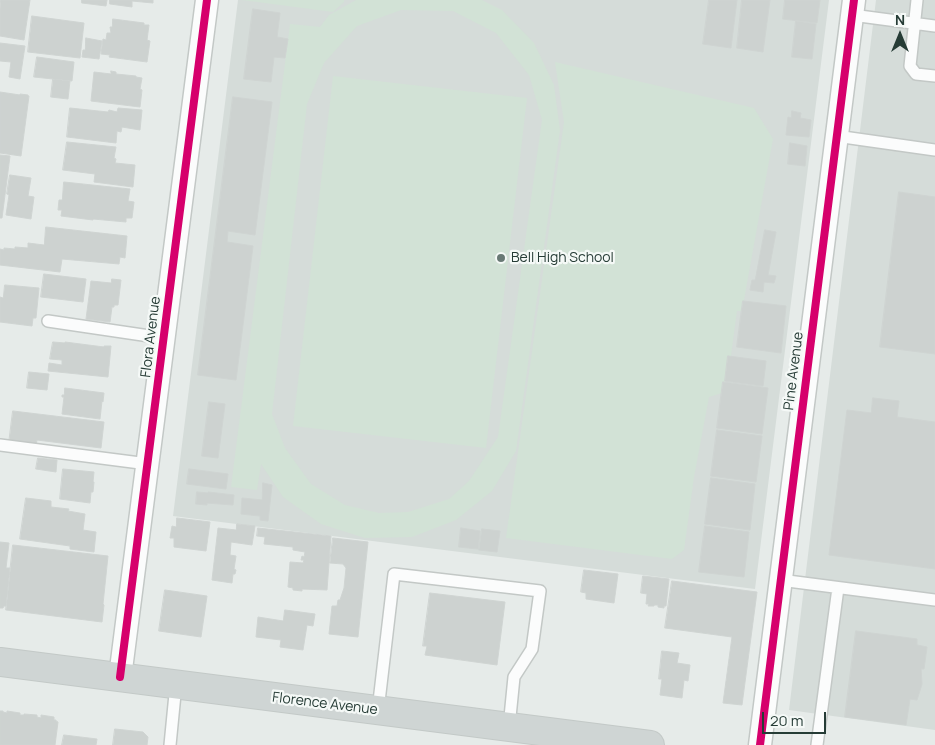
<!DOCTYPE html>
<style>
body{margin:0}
#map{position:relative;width:935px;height:745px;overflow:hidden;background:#e6ebe9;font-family:Manrope,sans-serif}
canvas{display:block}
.north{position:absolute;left:875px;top:10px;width:50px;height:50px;-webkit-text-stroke:4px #f5f9f7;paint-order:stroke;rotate:0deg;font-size:14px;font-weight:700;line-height:20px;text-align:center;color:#263c36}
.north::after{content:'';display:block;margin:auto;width:18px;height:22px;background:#263c36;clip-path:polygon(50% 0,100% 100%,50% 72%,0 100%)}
.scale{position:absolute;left:762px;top:712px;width:64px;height:22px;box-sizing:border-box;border:2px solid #263c36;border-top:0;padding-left:6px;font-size:15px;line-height:18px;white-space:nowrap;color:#263c36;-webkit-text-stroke:4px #f5f9f7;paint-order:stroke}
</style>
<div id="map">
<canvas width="935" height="745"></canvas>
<div class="north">N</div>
<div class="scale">20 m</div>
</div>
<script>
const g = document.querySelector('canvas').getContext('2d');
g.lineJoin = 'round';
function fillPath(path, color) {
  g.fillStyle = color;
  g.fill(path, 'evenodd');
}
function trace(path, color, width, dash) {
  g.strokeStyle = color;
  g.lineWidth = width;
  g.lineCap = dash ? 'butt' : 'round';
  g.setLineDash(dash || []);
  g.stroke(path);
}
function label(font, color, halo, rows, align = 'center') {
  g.font = font + ' Manrope,sans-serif';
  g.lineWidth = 4.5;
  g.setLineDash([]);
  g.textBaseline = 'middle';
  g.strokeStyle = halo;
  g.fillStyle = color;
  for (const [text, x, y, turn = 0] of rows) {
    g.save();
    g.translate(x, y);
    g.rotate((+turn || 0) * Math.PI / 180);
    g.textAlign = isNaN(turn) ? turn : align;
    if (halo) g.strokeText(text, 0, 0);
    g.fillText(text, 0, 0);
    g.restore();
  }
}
fillPath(new Path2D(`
 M238 0H829L755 589 173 516Z
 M876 0H935V730L789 710Z`), '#d5dcd9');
fillPath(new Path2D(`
 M242 0H344V2L333 12Z
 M356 0H482L502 10 534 43 554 85 560 130 516 451 492 491 456 520 412 537 365 538 321 524 283 497 261 464 257 490 231 487 290 24 320 27 329 15ZM401 10 453 11 496 33 529 75 542 120 498 437 469 481 449 499 408 512 379 513 345 505 311 484 285 448 272 414 307 104 324 63 357 26Z
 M555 62 754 108 773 139 742 311H737L731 356H728L725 381 723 383 722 393 709 397 694 477 684 550 672 559 506 538 564 122Z
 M333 76 527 98 486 448 293 426Z`), '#d2e2d6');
const building = new Path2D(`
 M1 0H30L24 40 0 36V9Z
 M82 0H107L106 6 82 3Z
 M110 0H153V3L132 1V7L110 4Z
 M709 0H737L731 48 703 44Z
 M742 0H770L763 52 737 48Z
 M785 0H820L817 23 783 19Z
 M253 9 280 13 277 37 288 39 285 58 274 57 271 82 244 79Z
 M32 16 84 23 80 58 28 52Z
 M113 19 144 23V25H149L147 40 150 41 147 62 109 57 110 55 101 54 103 39 106 40 107 33H111L110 27H112Z
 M796 21 816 24 812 59 792 57Z
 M86 38 102 41 99 59 82 57 83 50H85Z
 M0 43 25 46 20 79 9 77 11 62 0 61Z
 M37 57 74 62 72 81 34 77Z
 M111 71 116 72V74L136 76V77L142 78 140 89 142 90 140 107 91 101 94 72 111 74Z
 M53 79 70 81 68 99 51 97Z
 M0 92 20 95V94L28 95V96H29L21 156 0 153Z
 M233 97 272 102 255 235 228 231 227 242 253 246 236 380 198 375Z
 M70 108 108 112 109 110 117 112 118 108 142 110 140 130 122 127 121 132 117 131 116 143 67 137Z
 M792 111 801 113 800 118 811 120 809 137 786 135 788 117 791 118Z
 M67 142 116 147 114 158 116 159 115 163 135 165 133 187 94 182 95 174 63 170Z
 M790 143 807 146 805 166 788 164Z
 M0 155 10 156 2 218H0Z
 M10 175 31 178 28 196 34 197 31 219 6 215 9 195 7 194Z
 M64 182 130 189 128 201 134 202 132 218H126V222L93 219V220L61 216 62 210H58L59 200H62Z
 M899 192 935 197V354L880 347Z
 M46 227 127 236 125 258 120 257 119 264 62 259 60 272 0 265V249L4 250V248L15 249V247L28 248V243L44 245Z
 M765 230 776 232 768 275 776 276 774 283 764 282 763 292 750 290 752 280H755Z
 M44 274 86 279 83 302 41 297Z
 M112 279 121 280 118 305H114V307H112L110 322 86 319 91 281 111 283Z
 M5 285 39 288 36 318H33L32 326 0 322V297L3 298Z
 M743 301 786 306 781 353 737 347Z
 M53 342 65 343V342L104 347V346H111L108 377 48 371 49 363 62 365V360L50 359Z
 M728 356 766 361 763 386 725 381Z
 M29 372 49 374 47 390 27 388Z
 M723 382 768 388 762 434 717 428Z
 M65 388 104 393 103 402 102 401 100 419 62 414 64 397H62V395H64Z
 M873 398 899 401 897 417 935 422V569L829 555 847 410 871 413Z
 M209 402 225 404 218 458 202 456Z
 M13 411 104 422 101 448 37 440 36 446 9 443Z
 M717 430 762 436 756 482 711 476Z
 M38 458 57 460 56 472 36 469Z
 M63 469 94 472 93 482H94L93 492H91L90 503 60 499Z
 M189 469 228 474 226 489 187 484Z
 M711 478 755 484 750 530 705 524Z
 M263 483 272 485 268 521 260 520V516L241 514 242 498 262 500Z
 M197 492 208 493V492L234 495 233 505 207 503V505L196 504Z
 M26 498 51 501V507L69 509 68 511 85 514 83 530 96 532 94 552 70 549V546L20 539Z
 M177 518 210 522 206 551 174 547V538H170L172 526 176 527Z
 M237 524 255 526 252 545 231 542 230 555 236 556 234 569 236 570 235 574H233L232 583 212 580 218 528 236 530Z
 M705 526 749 532 744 577 699 572Z
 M258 528 331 536 327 590 302 589V591L293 590V588L288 587 290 562 303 563 304 560H301L302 556 304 557 305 552 293 550V547L264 544 265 537 257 536Z
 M461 528 480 531 478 549 459 547Z
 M482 529 500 531 497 552 479 550Z
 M333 538 368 542 358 637 329 634 332 606H337L338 600H340L344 588 346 568 343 564 330 563Z
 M0 542 9 543 6 568H10L6 606H4L3 608H0Z
 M13 545 108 556 103 604 104 605 102 622 6 610Z
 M584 570 618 574 614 603 586 599V593L581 592Z
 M643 576 669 579 666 606H664V608L658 607V605H654V606H648L649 604H646L647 594 641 593Z
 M672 581 757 592 742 705 723 703 732 637 665 628Z
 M165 590 207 596 201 637 159 631Z
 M430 593 505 602 497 665 425 655 427 646H423Z
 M285 610 315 614 313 626 307 625 303 650 280 647 281 640 256 637 258 617 283 621Z
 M856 631 917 639V645L927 647 924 669H921L922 684 917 700 910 699 906 725 845 717Z
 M662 651 679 653 677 663 690 665 688 681 684 680 682 698 660 695 662 679H659Z
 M0 711H3V712L7 713V711L20 713V715H24V714L37 715V717L41 718V715L54 717V720H56V721L58 722 55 745H0Z
 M115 729 143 732 148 737 147 745H113Z
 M64 735 97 739 96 745H62Z`);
fillPath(building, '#cdd2d0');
trace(building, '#cfd4d2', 1);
const service = new Path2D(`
 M917 0 910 66 916 74 935 76
 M852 15 935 26
 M836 136 935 150
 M48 321 163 338
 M0 445 148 464
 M780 580 935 600
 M378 710 394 574 540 591 532 649 514 677 509 727
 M170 745 176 684
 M817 745 838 588`);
const minor = new Path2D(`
 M120 677 207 0
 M760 745 854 0`);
const primary = new Path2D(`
 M0 662 650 745`);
trace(service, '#c3c8c6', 14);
trace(minor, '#c3c8c6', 25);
trace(primary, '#c3c9c7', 30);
trace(service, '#fbfcfc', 11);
trace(minor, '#fbfcfc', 22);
trace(primary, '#cfd5d4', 28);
trace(new Path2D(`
 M120 677 207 0
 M760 745 854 0`), '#d6006c', 8);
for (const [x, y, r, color] of [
 [501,258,5,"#697975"]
]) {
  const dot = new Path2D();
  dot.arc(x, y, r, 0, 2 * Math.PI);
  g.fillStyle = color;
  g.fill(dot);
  trace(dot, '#f5f9f7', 2);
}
label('14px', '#263c36', '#f5f9f7', [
 ["Bell High School",511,258]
], 'left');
label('14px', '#263c36', '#f5f9f7', [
 ["Flora Avenue",151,337,-83],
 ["Pine Avenue",794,371,-83],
 ["Florence Avenue",325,704,7]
]);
</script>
